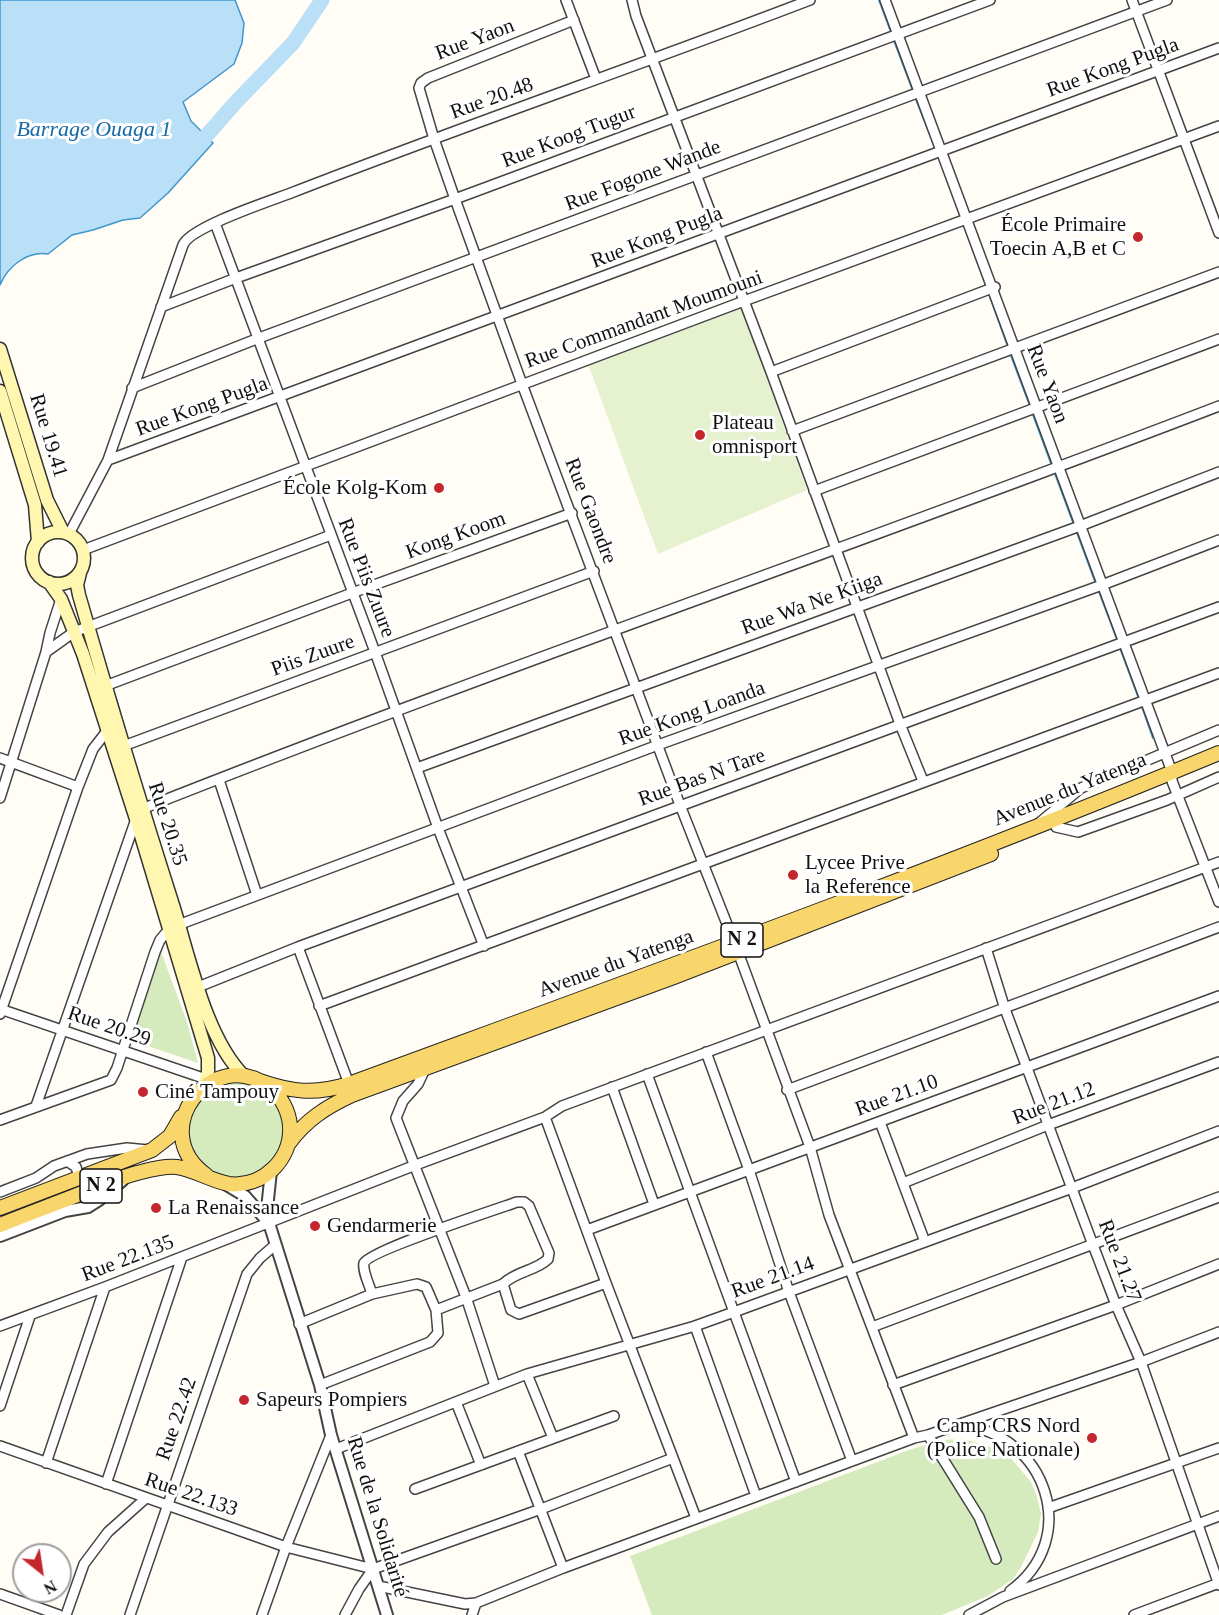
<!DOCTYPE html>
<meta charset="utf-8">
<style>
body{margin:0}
#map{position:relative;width:1219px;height:1615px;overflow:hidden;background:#fffdf5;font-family:Georgia,serif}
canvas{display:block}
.north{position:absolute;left:12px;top:1543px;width:60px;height:60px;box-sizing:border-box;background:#fff;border:2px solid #a0a0a0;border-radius:50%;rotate:150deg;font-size:16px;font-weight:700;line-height:24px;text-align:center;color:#111}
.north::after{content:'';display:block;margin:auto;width:21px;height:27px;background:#c4262e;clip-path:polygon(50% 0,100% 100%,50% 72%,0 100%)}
</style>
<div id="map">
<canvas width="1219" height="1615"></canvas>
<div class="north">N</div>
</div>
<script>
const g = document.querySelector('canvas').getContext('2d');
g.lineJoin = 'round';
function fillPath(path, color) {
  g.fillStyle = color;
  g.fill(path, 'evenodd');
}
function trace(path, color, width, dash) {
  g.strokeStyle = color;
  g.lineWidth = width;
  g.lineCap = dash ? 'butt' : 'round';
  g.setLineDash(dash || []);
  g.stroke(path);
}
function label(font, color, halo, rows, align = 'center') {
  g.font = font + ' Georgia,serif';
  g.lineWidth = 6;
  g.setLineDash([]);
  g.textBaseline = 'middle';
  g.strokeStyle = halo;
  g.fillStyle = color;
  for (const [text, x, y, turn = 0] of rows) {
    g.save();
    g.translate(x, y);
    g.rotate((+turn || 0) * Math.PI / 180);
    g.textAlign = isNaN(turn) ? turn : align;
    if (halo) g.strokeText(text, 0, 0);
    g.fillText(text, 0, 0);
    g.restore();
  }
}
fillPath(new Path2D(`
 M160 949 187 1022 198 1063 130 1040Z
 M188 1130a48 48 0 1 1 96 0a48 48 0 1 1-96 0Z
 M963 1439 998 1449 1009 1456 1031 1482 1037 1497 1041 1514 1038 1532 1021 1567 1013 1579 988 1596 942 1615H652L630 1556 909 1450 942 1440Z`), '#d5ebbd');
fillPath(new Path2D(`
 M741 307 807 490 658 554 588 364Z`), '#e6f2cf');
const water = new Path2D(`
 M0 0H235L244 23 242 43 234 64 183 102 191 121 213 143 168 193 140 218 123 220 93 230 72 235 48 254C27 251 8 266 0 285Z`);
fillPath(water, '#b9e0f7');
trace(water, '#3f96cf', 1.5);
trace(new Path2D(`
 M879 0 891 32
 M893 38 913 91
 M915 97 936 150
 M955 201 961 218
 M963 223 987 288
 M989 294 1008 347
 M1010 353 1030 406
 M1032 412 1052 466
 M1054 471 1074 525
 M1076 530 1096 584
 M1098 589 1118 642
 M1120 648 1139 699
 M115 695 125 730
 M1141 704 1153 738`), '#3f96cf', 2);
trace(new Path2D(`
 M194 150 235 103 293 43 322 0`), '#b9e0f7', 15);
const minor = new Path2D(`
 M566 0 596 79
 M632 0 636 16 771 372 900 724 923 781
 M885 0 1172 772V781L1219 902
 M1132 0 1219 233
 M574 20 428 78 421 83 419 88 434 139 455 199 522 384 680 805 738 952 810 1147 829 1215 914 1438
 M215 223 375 652 438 828 484 946
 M161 307 236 278 455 199 990 0
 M771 372 995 287
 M132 388 259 338 1167 0
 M792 431 1219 272
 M108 460 1219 48
 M814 491 1219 339
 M69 534 108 460 183 245C190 227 270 201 291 193 463 126 638 66 810 0
 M83 550 744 301 1219 126
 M46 652 74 632 331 535
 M105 686 352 593 572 513
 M118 748 594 571
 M0 758 78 787
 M417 768 1080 526 1219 472
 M219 780 257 895
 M0 798 46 652 50 633 61 599
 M137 811C495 669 860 544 1219 406
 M1039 823 1081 788 1219 730
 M1056 827 1078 832 1167 800 1219 777
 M298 947 349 1084
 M986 948 1005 1009 1093 1245 1116 1305 1141 1362 1219 1585
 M198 987 298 947 1219 607
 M319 1006 1219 673
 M0 1009 206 1079
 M0 1014 78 787 93 749 107 731
 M706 1052 749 1170 789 1292 852 1461
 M425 1069 418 1084 403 1101 396 1118 466 1297 495 1386
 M647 1074 796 1482
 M612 1087 654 1204
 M787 1090 1219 927
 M36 1106 136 819
 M545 1117 606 1283 696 1518
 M0 1120 111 1080 117 1068 155 952 160 940 170 928 658 745 1102 585 1219 540
 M880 1122 925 1242
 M67 1161 76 1167 79 1177
 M903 1183 1048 1125 1219 1062
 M0 1192 36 1178 54 1166 87 1154 127 1148 148 1150
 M587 1230 1219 996
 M503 1284 511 1310 519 1314 606 1283
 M372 1294C370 1286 362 1271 364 1263 369 1251 497 1209 517 1202H524L529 1206 549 1253 548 1259C536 1271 516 1271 503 1284L436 1310
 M299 1324 372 1294 417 1284 426 1287 436 1310 438 1333 430 1342 320 1385
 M0 1326 105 1287 413 1166 545 1117 562 1106 1219 862
 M695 1326 756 1496
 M872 1327 1219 1197
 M527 1374 553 1438
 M893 1385 1116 1305 1219 1264
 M456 1402 481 1465
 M0 1406 30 1316
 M961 1425C1047 1434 1082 1539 1010 1591
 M928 1435 979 1517 996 1559
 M0 1446 286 1547 373 1569
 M336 1449 527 1374 695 1326 734 1312 1072 1188 1219 1131
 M518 1451 563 1568
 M46 1463 105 1287
 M106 1484 182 1257
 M415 1489 614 1416
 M1048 1508 1219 1448
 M378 1586 465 1604 476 1603 563 1568 914 1438 928 1435 1141 1362 1219 1332
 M0 1594 59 1615
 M66 1615 84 1564 108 1532 146 1498
 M130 1615 247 1274 260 1258 275 1245
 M262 1615 286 1547 331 1435
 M345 1615 359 1589 373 1569 541 1509 673 1458
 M472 1615 476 1603
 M969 1615 1003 1597 1219 1516
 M1134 1615 1219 1583`);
const tertiary = new Path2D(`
 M271 1171 267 1209 269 1223 320 1385 331 1435 387 1615
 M225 1184 245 1196 267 1221
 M0 1236 65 1211 88 1207 99 1200 123 1180`);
const secondary = new Path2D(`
 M0 349 47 500 63 532
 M0 391 35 505 38 542
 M32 558a26 26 0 1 1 52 0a26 26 0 1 1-52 0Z
 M80 573 77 585 79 595C109 699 140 802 173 905 189 956 206 1039 244 1076
 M49 582 61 599 83 654 136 819 208 1058V1072L204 1087`);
const primary = new Path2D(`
 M257 1080C291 1092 314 1095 349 1084 640 977 932 872 1219 753
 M289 1143C306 1120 326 1107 352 1095L674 977 991 854
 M0 1208 152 1150 170 1136 181 1117
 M0 1225C30 1213 60 1202 90 1190 107 1184 123 1176 141 1172 153 1169 165 1166 177 1167 196 1170 211 1181 229 1184 263 1188 292 1159 290 1126 289 1111 281 1096 269 1087 212 1044 145 1131 206 1175`);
trace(minor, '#444', 12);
trace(tertiary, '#444', 14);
trace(secondary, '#333', 15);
trace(primary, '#222', 16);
trace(minor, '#fff', 9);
trace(tertiary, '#fff', 10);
trace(secondary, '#fff6b0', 12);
trace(primary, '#f9d66b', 14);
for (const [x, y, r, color] of [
 [1138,237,6,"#c4262e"],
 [700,435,6,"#c4262e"],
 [439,488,6,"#c4262e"],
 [793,875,6,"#c4262e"],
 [143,1092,6,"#c4262e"],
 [156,1208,6,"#c4262e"],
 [315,1226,6,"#c4262e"],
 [244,1400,6,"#c4262e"],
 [1092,1438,6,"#c4262e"]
]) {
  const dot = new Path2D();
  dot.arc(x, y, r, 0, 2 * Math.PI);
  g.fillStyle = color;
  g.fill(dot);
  trace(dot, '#fff', 2);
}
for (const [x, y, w] of [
 [742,940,42],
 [101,1186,42]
]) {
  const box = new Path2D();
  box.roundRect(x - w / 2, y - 17, w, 34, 4.5);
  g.fillStyle = '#fff';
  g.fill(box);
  trace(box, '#111', 1.5);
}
label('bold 20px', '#111', null, [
 ["N 2",742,940],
 ["N 2",101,1186]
]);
label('21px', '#111', '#fff', [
 ["Rue Yaon",475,40,-21],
 ["Rue Kong Pugla",1113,68,-20],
 ["Rue 20.48",492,99,-20],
 ["Rue Koog Tugur",569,137,-21],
 ["Rue Fogone Wande",643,176,-21],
 ["Rue Kong Pugla",657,238,-21],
 ["Rue Commandant Moumouni",644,320,-20],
 ["Rue Yaon",1047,384,69],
 ["Rue Kong Pugla",202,407,-20],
 ["Rue 19.41",48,436,73],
 ["Rue Gaondre",590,511,69],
 ["Kong Koom",456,536,-20],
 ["Rue Piis Zuure",366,578,69],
 ["Rue Wa Ne Kiiga",812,604,-20],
 ["Piis Zuure",313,656,-20],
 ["Rue Kong Loanda",692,714,-20],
 ["Rue Bas N Tare",702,778,-20],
 ["Avenue du Yatenga",1070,790,-22],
 ["Rue 20.35",167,824,72],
 ["Avenue du Yatenga",616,964,-20],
 ["Rue 20.29",109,1027,19],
 ["Rue 21.10",897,1096,-20],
 ["Rue 21.12",1054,1104,-21],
 ["Rue 22.135",128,1259,-21],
 ["Rue 21.27",1119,1261,69],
 ["Rue 21.14",773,1278,-20],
 ["Rue 22.42",177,1419,-71],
 ["Rue 22.133",191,1495,19],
 ["Rue de la Solidarité",377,1517,73]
]);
label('21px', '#111', '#fff', [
 ["École Primaire",1126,225,"right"],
 ["Toecin A,B et C",1126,249,"right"],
 ["Plateau",712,423],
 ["omnisport",712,447],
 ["École Kolg-Kom",427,488,"right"],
 ["Lycee Prive",805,863],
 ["la Reference",805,887],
 ["Ciné Tampouy",155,1092],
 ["La Renaissance",168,1208],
 ["Gendarmerie",327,1226],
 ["Sapeurs Pompiers",256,1400],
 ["Camp CRS Nord",1080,1426,"right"],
 ["(Police Nationale)",1080,1450,"right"]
], 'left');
label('italic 22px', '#1768a6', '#fff', [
 ["Barrage Ouaga 1",94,130]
]);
</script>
